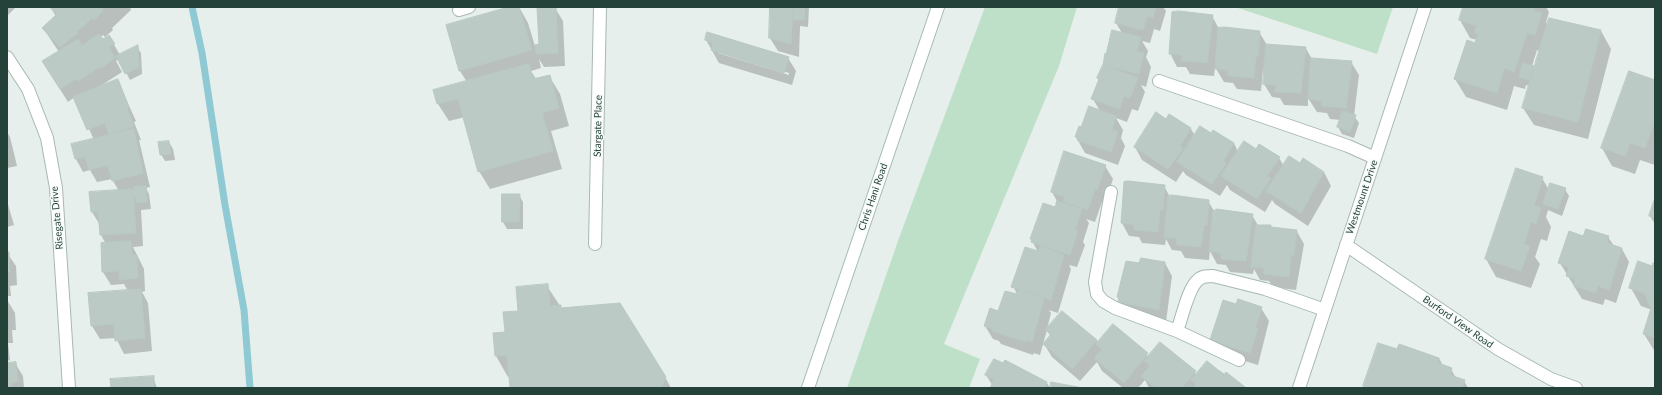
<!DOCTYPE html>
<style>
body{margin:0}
#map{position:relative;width:1662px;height:395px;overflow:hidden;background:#e6efeb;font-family:Lato,sans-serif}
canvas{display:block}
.frame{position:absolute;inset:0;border:8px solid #24423a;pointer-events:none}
</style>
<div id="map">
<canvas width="1662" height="395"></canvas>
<div class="frame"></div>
</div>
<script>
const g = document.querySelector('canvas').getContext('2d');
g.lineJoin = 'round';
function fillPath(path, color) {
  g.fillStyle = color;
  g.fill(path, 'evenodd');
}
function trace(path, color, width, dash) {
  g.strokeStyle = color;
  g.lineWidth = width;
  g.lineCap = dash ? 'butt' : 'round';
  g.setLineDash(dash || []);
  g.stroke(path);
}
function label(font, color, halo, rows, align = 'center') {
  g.font = font + ' Lato,sans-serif';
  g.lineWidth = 3;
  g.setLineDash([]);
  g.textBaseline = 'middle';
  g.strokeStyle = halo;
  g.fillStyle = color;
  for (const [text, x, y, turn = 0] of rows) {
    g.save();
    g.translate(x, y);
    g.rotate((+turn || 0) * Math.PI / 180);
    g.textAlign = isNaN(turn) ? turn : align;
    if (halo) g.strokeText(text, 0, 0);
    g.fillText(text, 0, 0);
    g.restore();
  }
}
fillPath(new Path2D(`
 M985 7H1077L1059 66 944 344 980 359 969 388H847L899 238Z
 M1235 7H1393L1377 54Z`), '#bfe0c8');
fillPath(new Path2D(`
 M7 7H16L7 16Z
 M50 7H130L131 10 112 28 113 30 105 37 103 35 100 37 103 40 109 36 120 55 137 47 141 53 142 74 130 80 119 59 116 61 122 72 102 85 117 80 136 121 134 122 141 140H139L150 187 146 188 149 194 151 209 141 210 143 246 133 247 144 269 145 291 142 292 148 303 152 351 124 354 116 338 100 339 92 326 128 291 124 284 111 285 103 272 106 244 101 235 100 225 92 212 119 191 112 179 97 182 90 170 83 172 76 159 72 145 94 140 75 97 68 102 43 62 59 52 43 28 56 16ZM135 190 136 197 133 191Z
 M513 7H519L528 23 535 46 540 45 555 8 563 21 565 66 544 67 539 59 541 68 531 71 536 79 549 76 560 94 569 126 551 131 562 169 490 189 479 171 465 117 449 121 438 104 467 82 460 71 447 26Z
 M771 7H809L808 27 800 26 799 57 778 51 770 38Z
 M1120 7H1163L1166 11 1160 31 1154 29 1150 43 1142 41 1148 51 1146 57 1151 67 1146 87 1141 85 1145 92 1138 111 1132 109 1127 122 1116 118 1123 130 1121 138 1125 146 1118 165 1085 153 1076 137 1082 128 1100 111 1093 99 1099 80 1098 78 1106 67 1104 65 1107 55 1122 33 1116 23Z
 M1464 7H1546L1549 12 1546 22 1548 25 1550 19 1601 31 1611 49 1588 139 1534 125 1523 108 1530 86 1526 85 1525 89 1514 86 1507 110 1466 97 1455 79 1477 40 1470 38 1460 20ZM1537 50 1540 51 1535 70 1532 66Z
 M1212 16 1219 29 1259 32 1267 45 1305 47 1312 59 1351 62 1359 75 1354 116 1359 123 1354 138 1342 134 1338 127 1341 120 1330 119 1327 113 1317 112 1308 98V106L1284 105 1280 98 1272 97 1264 84 1265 69H1263L1261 91 1237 89 1233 83 1224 82 1215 67 1214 76 1190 74 1186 67H1177L1170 53Z
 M706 40 788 58 796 71 792 85 719 63ZM718 51 789 73V75L718 53Z
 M1655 81V165L1640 160 1635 174 1612 166 1602 148Z
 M1170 116 1191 129 1195 136 1212 134 1234 143 1238 152 1256 150 1279 158 1284 166 1300 164 1324 172 1331 186 1308 226 1275 204 1272 200 1265 212 1230 190 1227 185 1220 196 1186 175 1183 171 1176 182 1142 160 1135 147 1167 120Z
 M7 132 10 137 17 166 7 168Z
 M169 142 173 149 175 160 165 161 161 154Z
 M1105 166 1113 179 1105 203 1102 202 1095 222 1086 219 1089 223 1083 242 1085 245 1077 267 1069 265 1071 269 1058 313 1049 310 1051 313 1047 329 1096 340 1098 343 1113 325 1149 357 1160 343 1197 375 1207 362 1245 388H1149L1145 380 1138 388H1123L1102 371 1097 362 1080 381 1052 357 1044 344 1051 337 1047 330 1040 355 1034 353 1033 355 1001 344 999 341 993 339 985 326 1018 296 1013 286 1038 252 1031 239 1056 208 1058 203 1052 192Z
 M1542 178 1549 190 1565 189 1569 196 1562 216 1548 210 1546 217 1551 227 1547 241 1541 239 1535 257 1540 264 1531 288 1496 277 1486 259Z
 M1125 183 1164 186 1170 197 1208 201 1214 211 1252 215 1259 227 1296 230 1304 244 1296 290 1273 287 1269 281 1260 280 1254 269 1253 274 1230 272 1226 265 1217 264 1210 251 1209 260 1185 258 1181 251 1172 250 1166 239 1165 245 1142 243 1139 237 1129 236 1122 223Z
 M519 195 523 202V229H507L503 222Z
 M7 201 14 225 7 227Z
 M1655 202V224L1650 216Z
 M1608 237 1614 246 1622 249 1629 262 1616 303 1605 299 1603 305 1582 299 1560 263Z
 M7 253 16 266 17 285 10 286 11 296H7Z
 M1165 263 1172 276 1166 322 1127 315 1119 297 1140 265Z
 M1655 264V352L1644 334 1652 310 1641 306 1631 288Z
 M547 286 562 309 665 377 671 388H511L510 376 508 377 496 356 506 332 519 311Z
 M7 300 15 313 16 330H12L13 343H8L10 360 7 361Z
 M1236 305 1261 308 1269 321 1258 365 1219 353 1211 340Z
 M1398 350 1439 358 1443 366 1451 369 1456 378 1464 381 1468 388H1365L1364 386Z
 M1005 361 1047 383 1050 388H992L993 386 986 375Z
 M15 363 23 376 24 388H7V364Z
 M153 377 157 388H112Z`), '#0003');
trace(new Path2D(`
 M192 7 202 53 225 205 244 310 250 388`), '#8ec9d4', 7);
const building = new Path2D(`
 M50 7H105L102 10 103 11 94 20 92 18 77 32 78 33 60 47 42 28 57 14Z
 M509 7H519L532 50 459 71 446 25Z
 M556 7 558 53 536 54 535 45 539 44 537 8Z
 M770 7H793L791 44 769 38Z
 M793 7H805L804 20H792Z
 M1119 7H1156L1153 18 1147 16 1143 30 1115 23Z
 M1463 7H1535L1534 11 1542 13 1535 35 1527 33 1514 72 1504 68 1497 93 1454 79 1467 40 1475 43 1478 34 1474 33 1477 26 1459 20Z
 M1179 11 1213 15 1207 63 1181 61 1182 55 1169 54 1172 12Z
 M1549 18 1601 30 1578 122 1522 108Z
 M1224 27 1260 31 1258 56H1256L1254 78 1228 76V70L1215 69 1218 28Z
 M1112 30 1141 37 1137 51 1144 53 1139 74 1103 65 1105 53 1106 54Z
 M707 32 789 57 784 73 711 50 713 43 705 40Z
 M99 34 103 39 109 35 115 44 109 47 115 58 101 68 100 67 78 81 76 79 60 89 42 61 78 39 82 45Z
 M1266 44 1306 47 1301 93 1275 92 1276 85 1263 84Z
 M138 45 139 67 125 74 116 56Z
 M1311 58 1352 61 1346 108 1322 106V101L1308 99Z
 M1523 63 1534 66 1529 80 1519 77Z
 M529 64 533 79 550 75 559 108 542 113 553 151 478 172 458 99 437 104 433 90Z
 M1103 65 1138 78 1130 98 1124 96 1120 109 1091 99 1099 79 1097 78Z
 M1629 71 1655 80V121L1645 148 1630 143 1625 156 1601 148Z
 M118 79 129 107 127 108 134 126 109 135 105 123 87 130 73 97Z
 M1089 106 1116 116 1112 130 1118 132 1111 152 1077 140 1078 138 1075 137 1079 126 1081 127Z
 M1343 111 1356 115 1350 132 1337 127Z
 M1156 112 1166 119 1169 114 1191 128 1180 146 1183 148 1168 169 1134 147Z
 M1200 126 1211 133 1213 130 1234 143 1223 161 1226 163 1212 184 1177 162Z
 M134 129 143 173 112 181 108 165 89 170 85 157 75 159 71 144Z
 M169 141 171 154 160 155 158 142Z
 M1244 141 1256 149 1259 144 1280 157 1267 176 1271 178 1257 199 1221 176Z
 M1064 151 1106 165 1097 190 1095 189 1088 210 1063 201 1065 197 1051 192Z
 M1289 156 1300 163 1303 158 1324 172 1301 213 1266 191Z
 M1516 168 1543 177 1534 206 1541 208 1536 224 1531 222 1524 244 1530 246 1521 271 1485 259Z
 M1128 181 1165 185 1163 210H1160L1158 232 1134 230V225L1121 223 1124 182Z
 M1550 183 1566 188 1558 209 1543 204Z
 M146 186 147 202 136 203 134 187Z
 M133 189 136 233 100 235 98 212H91L89 192Z
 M502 194H520L519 222H502Z
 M1172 195 1209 200 1207 225H1204L1201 247 1177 245V239L1164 237 1168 196Z
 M1655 198V218L1649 216Z
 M1057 201 1082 209 1075 230 1078 231 1070 255 1031 242 1032 239H1030L1043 203 1055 207Z
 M1216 209 1253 214 1246 261 1221 259V253L1209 251 1213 210 1216 211Z
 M1256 225H1271V227L1297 230 1294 255H1291L1289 277 1264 274V268L1251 267Z
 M1586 229 1609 236 1607 243 1622 248 1609 290 1598 286 1596 293 1574 286 1575 279 1566 276 1569 267 1558 263 1569 231 1583 236Z
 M131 241 132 255H137L138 278 120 280 119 271 102 272 101 243Z
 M1040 246 1064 255 1051 300 1011 287 1025 247 1038 251Z
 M7 252H9L10 272H7Z
 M1141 258 1165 262 1159 310 1118 302 1119 298 1117 297 1126 261 1139 263Z
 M1638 261 1652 266 1653 263H1655V338L1643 334 1651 308 1644 293 1629 288Z
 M548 284 550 306 561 305V308L620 303 666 377 661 388H510L507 355 495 356 493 333 505 332 503 312 518 311 516 287Z
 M141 289 145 338 115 341 114 324 91 326 88 293Z
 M1018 290 1044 299 1032 342 1027 340 1026 342 992 331 993 329 984 326 990 308 998 311 1005 291 1017 294Z
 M1238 299 1262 307 1255 328 1258 329 1250 353 1210 340 1223 300 1236 304Z
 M1062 311 1097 340 1072 369 1043 344 1051 334 1045 330Z
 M1113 324 1148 353 1124 383 1094 358 1102 349 1096 344Z
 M1160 342 1196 371 1182 388H1156L1141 376 1150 366 1144 361Z
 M1378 343 1397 349 1399 344 1439 358 1438 363 1452 368 1450 375 1465 380 1462 388H1368L1363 386Z
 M994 359 1003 363 1005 360 1047 382 1044 388H990L994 380 985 375Z
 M1207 361 1224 375 1226 372 1245 387 1193 388 1196 384 1191 380Z
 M16 362 18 382 11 383 12 388H7V363Z
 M154 376V388H111L110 379Z
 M1051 382 1083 388H1050Z`);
fillPath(building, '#bbcac4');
trace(building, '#b8c9c2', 1);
const service = new Path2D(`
 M459 10 469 7
 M595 244 600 7`);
const minor = new Path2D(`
 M7 57 28 89 47 138 56 188 69 388
 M1159 81 1348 146 1375 158
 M1111 192 1095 282 1097 294 1103 301 1115 308 1177 331 1239 360
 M1346 245 1498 349 1551 379 1576 388
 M1177 331C1182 318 1188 288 1198 280 1202 276 1208 276 1213 276L1265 289 1325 310
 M1299 388 1425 7`);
const secondary = new Path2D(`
 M808 388 938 7`);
trace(service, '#a8b8b2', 14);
trace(minor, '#a8b8b2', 14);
trace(secondary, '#a4bbb3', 14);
trace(service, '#fff', 12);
trace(minor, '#fff', 12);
trace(secondary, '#fff', 12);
label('10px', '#24423a', '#f7fbf9', [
 ["Stargate Place",598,126,-89],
 ["Chris Hani Road",873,197,-71],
 ["Westmount Drive",1362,197,-71],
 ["Risegate Drive",57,218,-95],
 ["Burford View Road",1458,322,35]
]);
</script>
